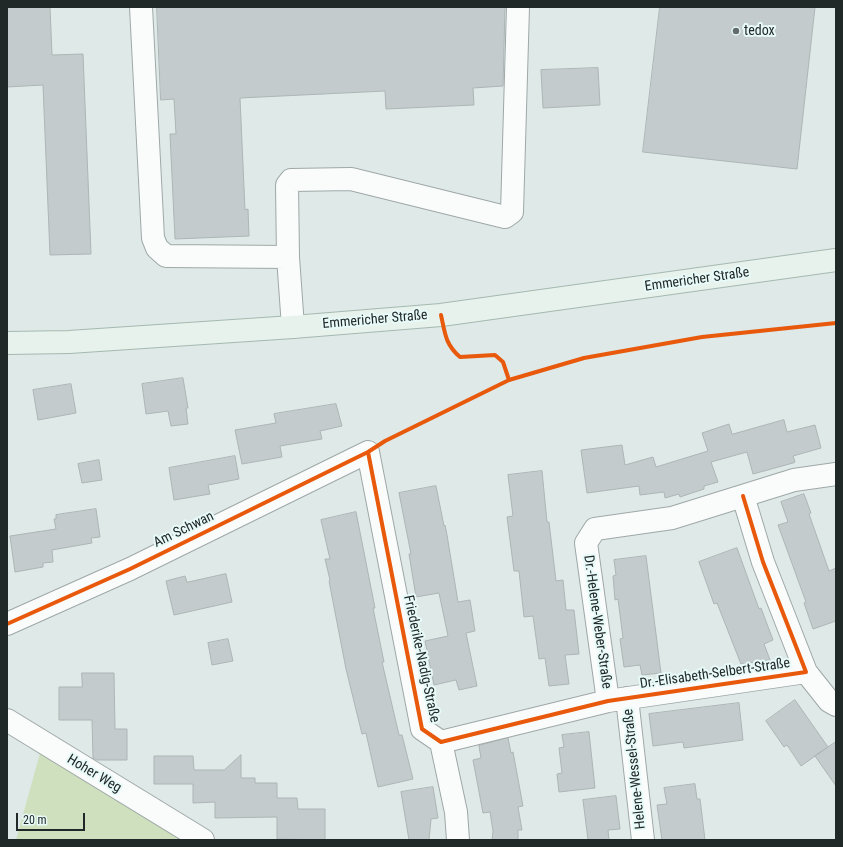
<!DOCTYPE html>
<meta charset="utf-8">
<style>
body{margin:0}
#map{position:relative;width:843px;height:847px;overflow:hidden;background:#dee9e8;font-family:"Roboto Condensed",sans-serif}
canvas{display:block}
.frame{position:absolute;inset:0;border:8px solid #212828;pointer-events:none}
.scale{position:absolute;left:16px;top:813px;width:69px;height:18px;box-sizing:border-box;border:2px solid #212828;border-top:0;padding-left:5px;font-size:12px;line-height:14px;white-space:nowrap;color:#212828;-webkit-text-stroke:3px #e7faf8;paint-order:stroke}
</style>
<div id="map">
<canvas width="843" height="847"></canvas>
<div class="frame"></div>
<div class="scale">20 m</div>
</div>
<script>
const g = document.querySelector('canvas').getContext('2d');
g.lineJoin = 'round';
function fillPath(path, color) {
  g.fillStyle = color;
  g.fill(path, 'evenodd');
}
function trace(path, color, width, dash) {
  g.strokeStyle = color;
  g.lineWidth = width;
  g.lineCap = dash ? 'butt' : 'round';
  g.setLineDash(dash || []);
  g.stroke(path);
}
function label(font, color, halo, rows, align = 'center') {
  g.font = font + ' "Roboto Condensed",sans-serif';
  g.lineWidth = 4;
  g.setLineDash([]);
  g.textBaseline = 'middle';
  g.strokeStyle = halo;
  g.fillStyle = color;
  for (const [text, x, y, turn = 0] of rows) {
    g.save();
    g.translate(x, y);
    g.rotate((+turn || 0) * Math.PI / 180);
    g.textAlign = isNaN(turn) ? turn : align;
    if (halo) g.strokeText(text, 0, 0);
    g.fillText(text, 0, 0);
    g.restore();
  }
}
fillPath(new Path2D(`
 M40 753 186 840H16Z`), '#cfe0be');
const building = new Path2D(`
 M7 7H50L52 55 83 54 91 254 50 255 43 85 7 87Z
 M157 7H505L503 86 473 88 474 105 386 109 385 91 240 98 245 210 248 209 249 236 175 239 170 134H176L174 99 161 100Z
 M660 7H815L797 169 643 152Z
 M598 68 600 105 543 108 541 70Z
 M183 378 188 408H186L188 424 171 426 168 411 146 414 142 384Z
 M71 384 76 413 38 420 33 390Z
 M336 404 342 426 320 431 322 439 280 446 282 457 242 464 235 430 276 423 274 414Z
 M784 420 787 432 815 425 821 448 793 456 795 462 793 463 753 474 747 452 711 462 718 482 704 486V489L680 497 679 494 665 498 664 492 640 495 639 486 587 493 581 450 622 445 625 465 653 457 656 467 708 451 702 433 729 424 732 434Z
 M235 456 239 479 208 485 210 494 174 500 169 468Z
 M99 460 102 480 82 483 78 464Z
 M542 471 547 522H549L556 581 563 580 566 610H574L579 654 565 655 569 684 549 686 545 658 539 659 533 616 524 617 519 571H514L507 517 513 516 508 475Z
 M436 486 444 526 445 525 447 535 458 602 470 600 475 631 466 633 477 686 459 690 456 680 434 685 425 641 448 636 439 593 416 597 409 554H411L399 493Z
 M804 494 811 513 809 514 829 571 836 568V621L813 629 804 603 806 602 778 525 788 522 781 502Z
 M96 509 100 537 91 538 92 543 52 550 53 562 43 563V567L15 572 10 536 56 529 54 519H56V515Z
 M356 512 375 608H373L384 662H382L399 735H402L413 779 378 787 366 733 362 734 346 669 329 581 330 580 325 559H330L321 520Z
 M737 548 759 609 761 608 773 640 764 644 770 660 741 664 717 603 714 604 699 562Z
 M646 556 661 673 642 675 640 665 624 667 620 639 623 638 618 599 615 600 613 576 616 575 614 560Z
 M226 574 232 602 174 615 166 581 185 576 187 582Z
 M228 639 233 661 212 665 208 643Z
 M82 673H114L115 729H127V760H97L93 758 92 720H59V687H82Z
 M795 700 828 747 801 766 787 745 784 747 766 721Z
 M739 703 743 740 684 748 683 742 653 746 649 714Z
 M589 732 595 788 559 792 557 774 562 773 559 748 564 747 562 735Z
 M508 738 511 753 513 752 523 806 518 807 522 830H518V840H492L493 831 490 812 483 813 473 760 481 758 479 746Z
 M836 742V786L815 756Z
 M241 755V778H255V783H277V798H297L298 809H325V840L277 839V817L215 818V802L193 803V784H154V756H193L194 770H224Z
 M695 784 697 799H700L705 840H662L657 805 667 804 664 788Z
 M433 787 438 818 431 819 429 840H409L401 792Z
 M616 796 620 829 608 830 609 840H588L583 800Z`);
fillPath(building, '#c3cbcc');
trace(building, '#adb5b5', 1);
const minor = new Path2D(`
 M141 7 153 238 157 248 166 256 288 257 293 327
 M288 257 287 185 291 180 351 179 505 217 512 212 518 7
 M7 624 130 569 368 452 422 729 441 742 608 701 806 672 763 562 743 496
 M806 672 829 701 836 705
 M627 698 643 840
 M608 701 586 543 595 529 672 518 794 480 836 474
 M7 720 203 840
 M441 742 456 812 458 840`);
const major = new Path2D(`
 M7 343 69 342 293 327 441 315 836 260`);
trace(minor, '#9fa8a7', 24);
trace(major, '#a5b9b0', 24);
trace(minor, '#fafcfc', 22);
trace(major, '#e7f2ec', 22);
trace(new Path2D(`
 M441 315C445 333 445 344 460 357L495 355 503 362 509 380
 M368 452 422 729 441 742 608 701 806 672 763 562 743 496
 M7 624 130 569 368 452 385 441 509 380 584 358 702 337 836 323`), '#e8590c', 4);
for (const [x, y, r, color] of [
 [736,31,4,"#636c6b"]
]) {
  const dot = new Path2D();
  dot.arc(x, y, r, 0, 2 * Math.PI);
  g.fillStyle = color;
  g.fill(dot);
  trace(dot, '#e7faf8', 1.5);
}
label('14px', '#212828', '#e7faf8', [
 ["tedox",744,31]
], 'left');
label('14px', '#212828', '#e7faf8', [
 ["Emmericher Straße",697,280,-8],
 ["Emmericher Straße",375,320,-5],
 ["Am Schwan",184,530,-26],
 ["Dr.-Helene-Weber-Straße",597,622,82],
 ["Friederike-Nadig-Straße",421,659,78],
 ["Dr.-Elisabeth-Selbert-Straße",715,674,-8],
 ["Helene-Wessel-Straße",635,769,-96],
 ["Hoher Weg",94,774,31]
]);
</script>
